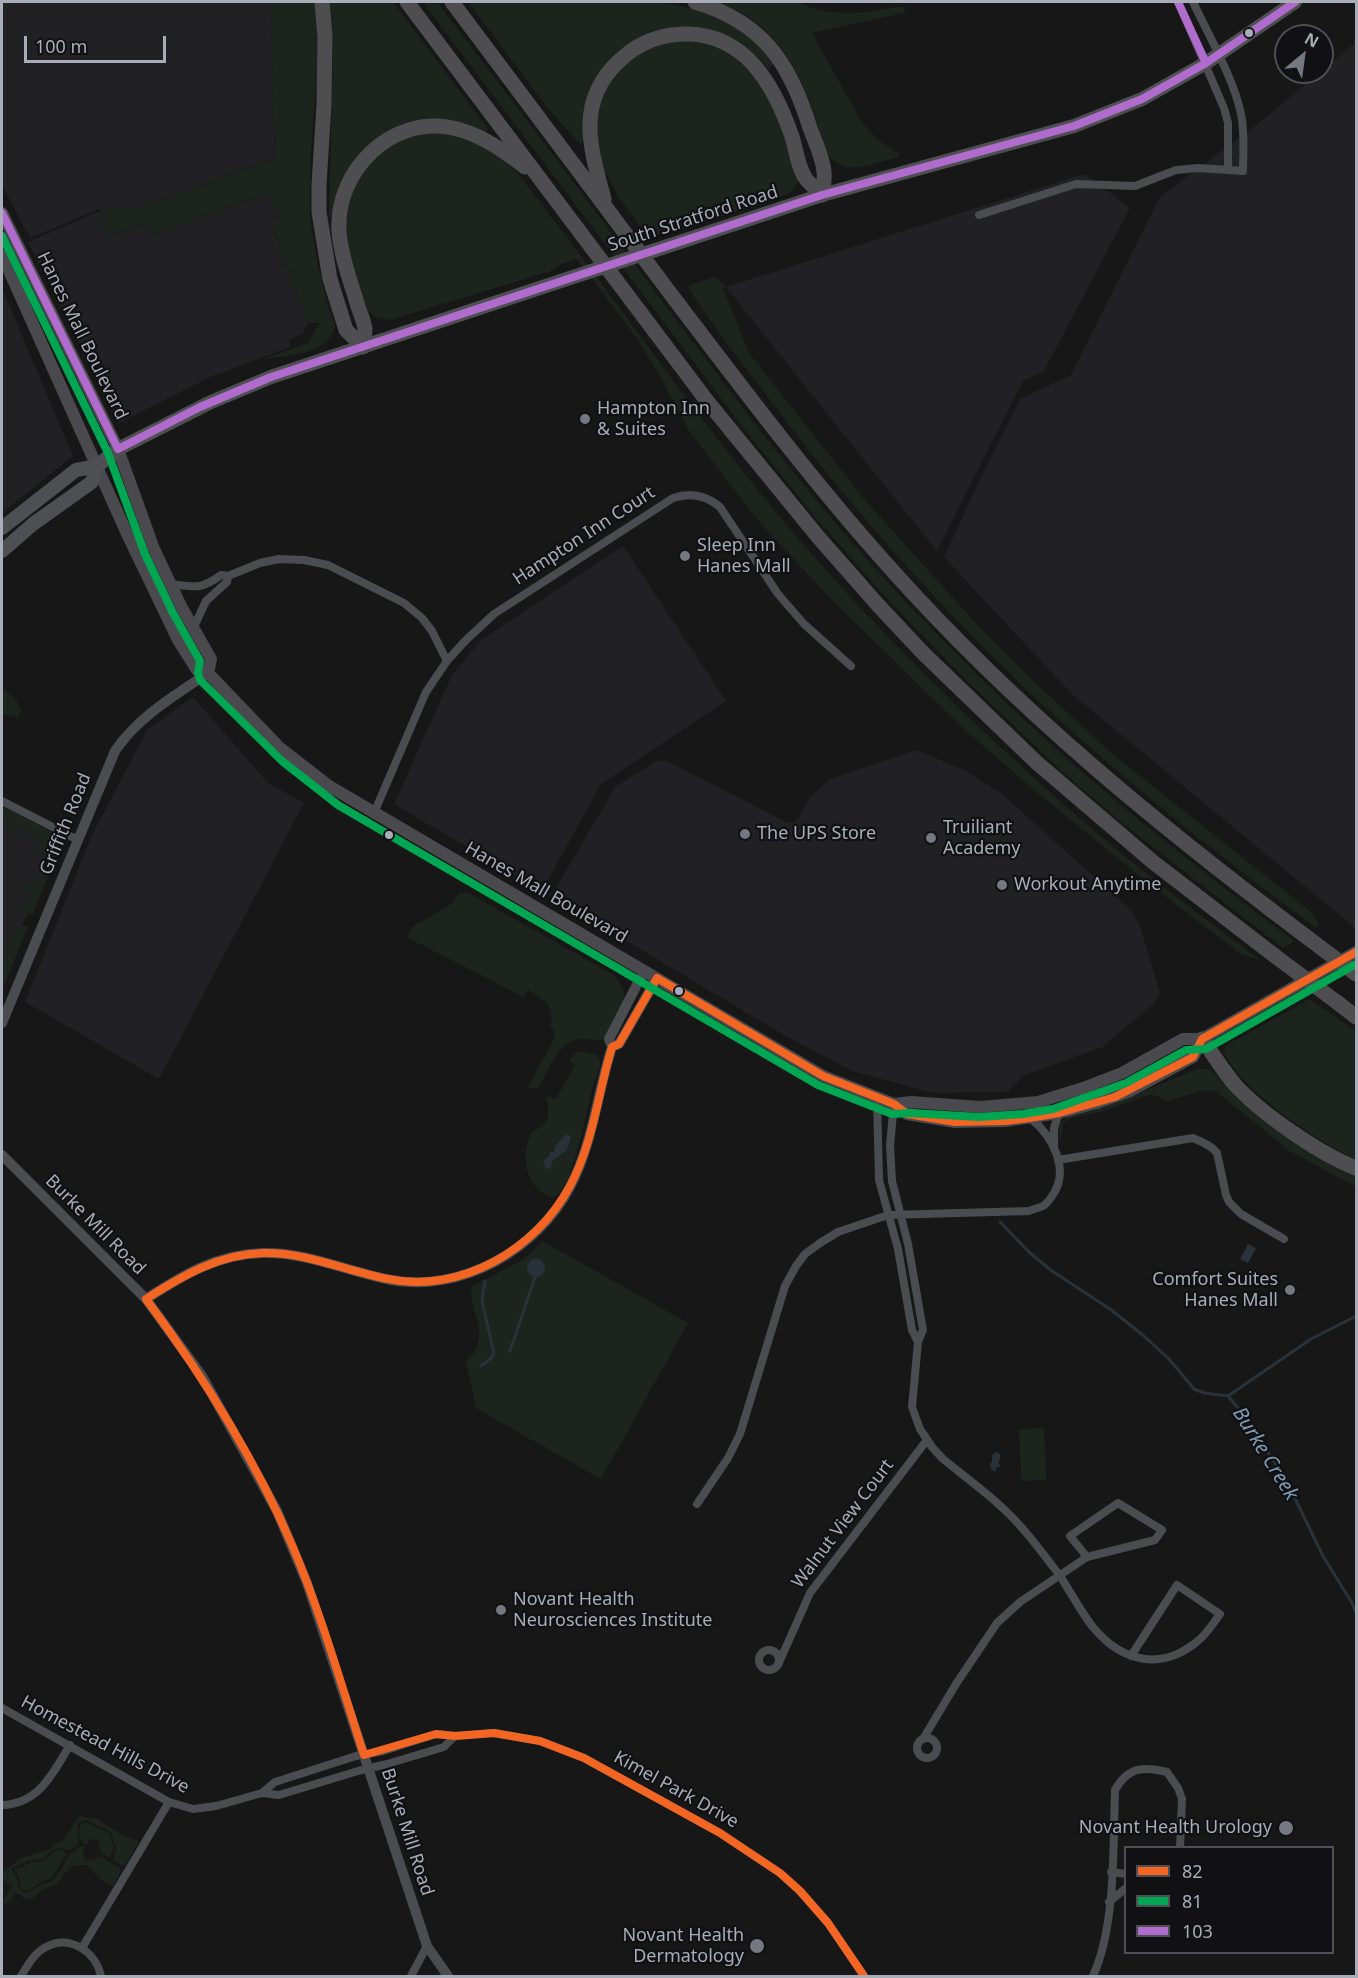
<!DOCTYPE html>
<style>
body{margin:0}
#map{position:relative;width:1358px;height:1978px;overflow:hidden;background:#171717;font-family:"Noto Sans",sans-serif}
canvas{display:block}
.frame{position:absolute;inset:0;border:3px solid #a8adb8;pointer-events:none}
.legend{position:absolute;left:1124px;top:1846px;width:210px;height:108px;box-sizing:border-box;background:#111113;border:2px solid #4d4f55;margin:0;padding:8px 10px;list-style:none;font-size:18px;color:#a8adb8}
.legend li{display:flex;align-items:center;gap:12px;height:30px}
.legend b{width:30px;border:2px solid #4d4f55}
.north{position:absolute;left:1274px;top:24px;width:60px;height:60px;box-sizing:border-box;background:#111113;border:2px solid #4d4f55;border-radius:50%;rotate:29deg;font-size:16px;font-weight:700;line-height:24px;text-align:center;color:#a8adb8}
.north::after{content:'';display:block;margin:auto;width:21px;height:27px;background:#757880;clip-path:polygon(50% 0,100% 100%,50% 72%,0 100%)}
.scale{position:absolute;left:24px;top:36px;width:142px;height:27px;box-sizing:border-box;border:3px solid #a8adb8;border-top:0;padding-left:8px;font-size:18px;line-height:21px;white-space:nowrap;color:#a8adb8;-webkit-text-stroke:4px #111113;paint-order:stroke}
</style>
<div id="map">
<canvas width="1358" height="1978"></canvas>
<div class="frame"></div>
<ul class="legend">
<li><b style="height:8px;background:#f26522"></b>82</li>
<li><b style="height:8px;background:#00a651"></b>81</li>
<li><b style="height:8px;background:#b06ccc"></b>103</li>
</ul>
<div class="north">N</div>
<div class="scale">100 m</div>
</div>
<script>
const g = document.querySelector('canvas').getContext('2d');
g.lineJoin = 'round';
function fillPath(path, color) {
  g.fillStyle = color;
  g.fill(path, 'evenodd');
}
function trace(path, color, width, dash) {
  g.strokeStyle = color;
  g.lineWidth = width;
  g.lineCap = dash ? 'butt' : 'round';
  g.setLineDash(dash || []);
  g.stroke(path);
}
function label(font, color, halo, rows, align = 'center') {
  g.font = font + ' "Noto Sans",sans-serif';
  g.lineWidth = 4.5;
  g.setLineDash([]);
  g.textBaseline = 'middle';
  g.strokeStyle = halo;
  g.fillStyle = color;
  for (const [text, x, y, turn = 0] of rows) {
    g.save();
    g.translate(x, y);
    g.rotate((+turn || 0) * Math.PI / 180);
    g.textAlign = isNaN(turn) ? turn : align;
    if (halo) g.strokeText(text, 0, 0);
    g.fillText(text, 0, 0);
    g.restore();
  }
}
fillPath(new Path2D(`
 M2 2H270L275 159 137 209H99L30 238 2 185Z
 M1356 42V926L1354 927 1072 694 944 557 980 479 1020 399 1071 375 1160 197 1254 127Z
 M1084 174 1130 208 1044 371 1023 381 937 551 726 287Z
 M269 192 281 224 273 228 308 323 303 334 289 340 291 347 210 377 119 423 28 242 100 211 110 235 146 222 153 235Z
 M2 288 73 456 2 513Z
 M623 546 726 701 601 784 542 891 394 804 452 675 481 640Z
 M193 697 267 782 304 803 159 1079 25 1002 92 835 147 730Z
 M916 750 962 769 1001 793 1133 912 1140 926 1160 993 1155 1003 1102 1047 1023 1076 1007 1092 933 1093 852 1071 784 1035 551 896 616 786 655 762 660 760 669 762 788 823 794 822 799 818 811 796 830 779Z
 M2 813 48 838 54 848 31 907 2 965Z`), '#212123');
fillPath(new Path2D(`
 M270 2H316L318 32 317 73 310 164V219L318 266 329 310 335 324C331 356 286 355 260 360L308 343 320 323H308L273 227 281 223 269 192 152 235 146 222 110 235 99 209H137L275 159Z
 M329 2H393L488 129 484 133 386 134 334 215H331L329 219 333 53Z
 M423 2H437C510 97 582 193 653 289 734 397 815 506 908 604 952 650 998 696 1045 739 1124 811 1209 877 1294 941L1283 948 1121 822 1065 774 967 681 891 603 816 518 744 429Z
 M468 2H658C704 9 748 21 773 64L769 70C752 49 726 28 698 29 681 30 647 42 629 46L584 126V142L580 144 546 106Z
 M717 2H798C818 14 850 14 873 11 884 9 894 6 906 7L904 13 812 33 861 121 879 141 899 154 898 157C873 163 847 178 828 155 806 91 790 27 717 2Z
 M689 38 727 49 766 88 799 174C798 188 791 192 779 198L676 231 674 229 649 237C614 193 577 146 606 88 613 74 630 55 644 49 658 43 675 41 689 38Z
 M429 131 464 135 501 156 519 175C619 302 709 438 816 559 910 665 1013 763 1122 854 1167 891 1214 925 1260 960L1241 954 1152 886 1039 794 967 732 831 599 761 524 689 431 665 385 639 341 577 259 561 264 551 271 390 320 375 317 368 311C351 260 325 204 372 160 379 154 386 146 394 142 405 138 417 135 429 131Z
 M715 277 726 287 723 289 749 353 864 499 971 618 1027 675 1110 752 1311 912 1318 923V929C1237 869 1158 808 1083 741 966 638 861 521 767 396 740 360 711 324 687 286Z
 M2 689C11 693 19 701 21 712L18 718 12 715H2Z
 M2 805 57 835 60 841C46 845 13 823 2 814Z
 M2 817 43 841 59 848 33 915 23 910 19 905 21 902 31 901 30 892 21 893 27 884 36 885 47 858 38 852 37 848 40 842 2 821Z
 M467 892 612 974C629 990 625 1000 616 1018 612 1025 609 1033 604 1039 595 1042 588 1038 579 1039 558 1042 549 1070 539 1087L535 1089 528 1087 555 1037 553 1029 550 1027C556 1006 544 999 528 990L523 997 407 937 411 928 451 904 460 893Z
 M22 925 28 927 2 990V956L18 927Z
 M1310 999 1356 1032V1160C1314 1138 1245 1094 1223 1051L1227 1045Z
 M582 1051 597 1055 600 1060V1067C596 1077 592 1088 590 1098 584 1121 574 1180 557 1195 553 1199 549 1197 544 1194 523 1180 522 1153 532 1131 548 1126 552 1114 546 1098L548 1096 556 1099 575 1065 569 1060 575 1053Z
 M1197 1069H1207L1213 1072 1252 1108 1356 1174V1187L1290 1151 1214 1090H1204L1167 1101 1152 1094 1103 1111 1072 1118 1064 1122 1060 1142 1058 1126 1069 1115 1115 1103Z
 M542 1241 688 1323 601 1479 476 1408 466 1361C493 1340 470 1312 471 1287L517 1263 528 1256Z
 M1044 1428 1046 1480 1021 1481 1019 1429Z
 M79 1816 97 1819 119 1833 139 1842 125 1865H121L113 1860 116 1848 111 1832 87 1820C69 1822 82 1837 78 1844 78 1845 71 1849 70 1850 53 1847 55 1848 43 1859L31 1860 12 1868V1871L17 1878 19 1889C28 1896 31 1890 40 1885 44 1883 50 1883 53 1879 65 1868 66 1853 82 1846L84 1847 83 1853 85 1859 92 1860 99 1856 120 1868 121 1871 113 1886 100 1879 87 1865H75L63 1875 58 1883 40 1891 33 1898 25 1900 21 1895 16 1893 8 1903H3L2 1902 12 1886 2 1879V1873L21 1858 48 1850 56 1843 60 1842 71 1829Z
 M82 1823H87L109 1833 114 1847 110 1858 101 1853 98 1840 91 1839 86 1845C78 1840 77 1831 82 1823Z
 M56 1850H62L66 1853 63 1860 51 1878 41 1882 29 1890 21 1889 19 1877 14 1869 23 1867 32 1862 43 1861Z`), '#1d241e');
fillPath(new Path2D(`
 M567 1134 571 1137 567 1150 553 1160 550 1169 545 1168 543 1161 549 1156 550 1152H554L555 1146Z
 M1248 1244 1256 1248 1248 1263 1240 1259Z
 M527 1268a9 9 0 1 1 18 0a9 9 0 1 1-18 0Z
 M996 1452 1000 1454V1459L998 1462 1001 1467H997L995 1472 991 1469 990 1464 992 1461V1455Z`), '#2a3239');
trace(new Path2D(`
 M1000 1222 1030 1253 1052 1271 1110 1309 1144 1336 1169 1359 1194 1389 1204 1393 1228 1396
 M510 1351 535 1277
 M481 1366 491 1358 494 1354 482 1301 485 1281
 M1228 1396 1243 1414 1286 1480 1323 1556 1352 1603 1356 1613
 M1228 1396 1311 1339 1356 1316`), '#2a3239', 3);
trace(new Path2D(`
 M1178 2 1224 108 1228 123V170
 M979 215 1076 184 1135 186 1176 170 1198 168 1243 171C1243 152 1245 133 1241 114 1234 79 1208 34 1193 2
 M171 584C194 587 201 590 221 575L228 576 260 563 279 559 304 560 328 565 404 603 422 618 432 631 447 661
 M193 629 206 601 227 582 228 576
 M2 801 78 840
 M374 813 426 692 447 661 465 641 494 614 673 498C691 492 706 495 720 507L778 594 804 624 851 666
 M877 1099 879 1180 898 1249 912 1330 918 1342
 M894 1104 890 1145 892 1181 908 1244 923 1330 918 1342 912 1407 920 1429 932 1447 943 1459C970 1481 1000 1502 1023 1529 1036 1544 1048 1560 1060 1576 1071 1593 1080 1610 1092 1626 1122 1663 1163 1672 1200 1639 1208 1632 1214 1622 1220 1614L1177 1585 1131 1656
 M1054 1147V1128L1059 1113
 M1058 1160 1193 1138C1202 1142 1211 1145 1217 1153L1226 1195 1229 1202 1241 1214 1284 1239
 M697 1504 728 1458 740 1434 785 1286 796 1266 805 1254 820 1243 838 1232 888 1215 1029 1211C1033 1209 1039 1208 1043 1206 1047 1204 1050 1199 1052 1196 1071 1170 1052 1135 1030 1118
 M759 1660a10 10 0 1 1 20 0a10 10 0 1 1-20 0Z
 M778 1665 810 1593 927 1440
 M2 1708 169 1802 193 1809 216 1806 262 1793 275 1782 356 1756 383 1751 436 1734 455 1736 494 1733 540 1741 584 1758 720 1833 780 1873 800 1891 828 1923 864 1976
 M917 1748a10 10 0 1 1 20 0a10 10 0 1 1-20 0Z
 M923 1739 956 1684 997 1623 1020 1602 1087 1557 1070 1536 1118 1503 1162 1530 1155 1540 1087 1557
 M262 1793 279 1795 358 1771 387 1764 444 1747 455 1736
 M2 1805C39 1804 53 1773 70 1745
 M1111 1872 1126 1874
 M1109 1902 1126 1888
 M82 1948 169 1802
 M21 1976C28 1965 34 1953 46 1947 70 1934 96 1952 101 1976
 M411 1976 427 1946
 M1093 1976C1116 1926 1113 1846 1115 1790 1128 1767 1143 1766 1167 1772L1178 1788 1182 1799 1180 1848`), '#4b4c50', 8);
trace(new Path2D(`
 M2 1023 115 751C138 717 174 696 208 673
 M612 1047 619 1044 657 978
 M2 1155 146 1299 202 1376 277 1511 307 1583 427 1946 448 1976
 M146 1299C183 1275 217 1254 263 1253 308 1252 348 1272 391 1280 462 1293 538 1249 570 1187 593 1144 597 1093 612 1047L609 1039 644 971`), '#4b4c50', 10);
trace(new Path2D(`
 M2 213 118 449 154 549 182 608 211 659 208 673
 M2 255 128 536 178 640 197 670 208 673 279 747 329 786 823 1076 894 1104 907 1114 955 1122 1005 1121 1059 1113 1096 1103 1130 1091 1193 1057 1202 1039
 M894 1104 911 1102 980 1107 1038 1102 1083 1088 1122 1073 1183 1039H1202L1356 952`), '#4a4a4e', 12);
trace(new Path2D(`
 M683 241 822 195 1074 126 1142 99 1206 63 1295 2
 M2 528 76 470 97 466 118 449 211 402 271 377 570 278
 M2 551 33 524 92 482 97 466`), '#4d4f52', 14);
trace(new Path2D(`
 M322 2 325 37 324 104 319 185V212L330 279 346 330 363 347
 M407 2 707 401 819 538 878 605 923 653 1036 762 1153 862 1275 956
 M452 2C523 97 595 193 667 289 739 384 811 480 891 569 1017 710 1158 825 1308 938
 M695 2C763 22 790 63 810 128 815 142 823 158 824 172 825 179 823 188 822 195
 M604 199C591 150 575 103 618 62 637 43 662 33 688 34 745 35 773 84 790 131 796 145 797 167 806 179 811 185 817 190 822 195
 M363 347C363 341 365 334 365 329 364 320 359 311 357 303 350 280 341 256 339 232 335 171 391 115 453 128 480 134 503 150 525 167
 M1338 1003 1356 1017
 M1202 1039C1214 1055 1224 1073 1238 1088 1265 1116 1320 1154 1356 1168`), '#4e4e51', 15);
trace(new Path2D(`
 M570 278 683 241`), '#4d4f52', 14);
trace(new Path2D(`
 M1308 938 1356 974
 M1275 956 1338 1003`), '#4e4e51', 15);
trace(new Path2D(`
 M864 1976 828 1923 800 1891 780 1873 720 1833 584 1758 540 1741 494 1733 455 1736 436 1734 364 1755C341 1684 321 1613 292 1545 254 1457 203 1376 146 1299 182 1276 219 1254 263 1253 306 1252 346 1271 388 1279 460 1294 536 1250 570 1186 593 1144 598 1093 612 1047L619 1044 657 978 823 1076 894 1104 907 1114 955 1122 1005 1121 1030 1118 1059 1113 1115 1097 1193 1057 1202 1039 1356 952`), '#f26522', 8);
trace(new Path2D(`
 M2 236 108 453 145 554 173 613 200 661 198 673 200 680 282 761 338 805 818 1085 892 1114 911 1113 979 1117 1023 1114 1053 1109 1126 1083 1186 1050 1206 1049 1356 964`), '#00a651', 8);
trace(new Path2D(`
 M1178 2 1206 63
 M2 213 118 449 200 407 271 377 822 195 1074 126 1142 99 1206 63 1295 2`), '#b06ccc', 8);
for (const [x, y, r, color] of [
 [1249,33,5,"#a8adb8"],
 [585,419,6,"#757880"],
 [685,556,6,"#757880"],
 [745,834,6,"#757880"],
 [389,835,5,"#a8adb8"],
 [931,838,6,"#757880"],
 [1002,885,6,"#757880"],
 [679,991,5,"#a8adb8"],
 [1290,1290,6,"#757880"],
 [501,1610,6,"#757880"],
 [1286,1828,8,"#757880"],
 [757,1946,8,"#757880"]
]) {
  const dot = new Path2D();
  dot.arc(x, y, r, 0, 2 * Math.PI);
  g.fillStyle = color;
  g.fill(dot);
  trace(dot, '#111113', 2);
}
label('18px', '#a8adb8', '#111113', [
 ["South Stratford Road",693,219,-18],
 ["Hanes Mall Boulevard",82,336,64],
 ["Hampton Inn Court",584,536,-33],
 ["Griffith Road",66,824,-68],
 ["Hanes Mall Boulevard",546,893,30],
 ["Burke Mill Road",95,1225,45],
 ["Walnut View Court",843,1524,-53],
 ["Homestead Hills Drive",105,1745,28],
 ["Kimel Park Drive",676,1790,29],
 ["Burke Mill Road",407,1832,72]
]);
label('18px', '#a8adb8', '#111113', [
 ["Hampton Inn",597,409],
 ["& Suites",597,430],
 ["Sleep Inn",697,546],
 ["Hanes Mall",697,567],
 ["Truiliant",943,828],
 ["Academy",943,849],
 ["The UPS Store",757,834],
 ["Workout Anytime",1014,885],
 ["Comfort Suites",1278,1280,"right"],
 ["Hanes Mall",1278,1301,"right"],
 ["Novant Health",513,1600],
 ["Neurosciences Institute",513,1621],
 ["Novant Health Urology",1272,1828,"right"],
 ["Novant Health",744,1936,"right"],
 ["Dermatology",744,1957,"right"]
], 'left');
label('italic 20px', '#7f9bb3', '#111113', [
 ["Burke Creek",1265,1454,58]
]);
</script>
